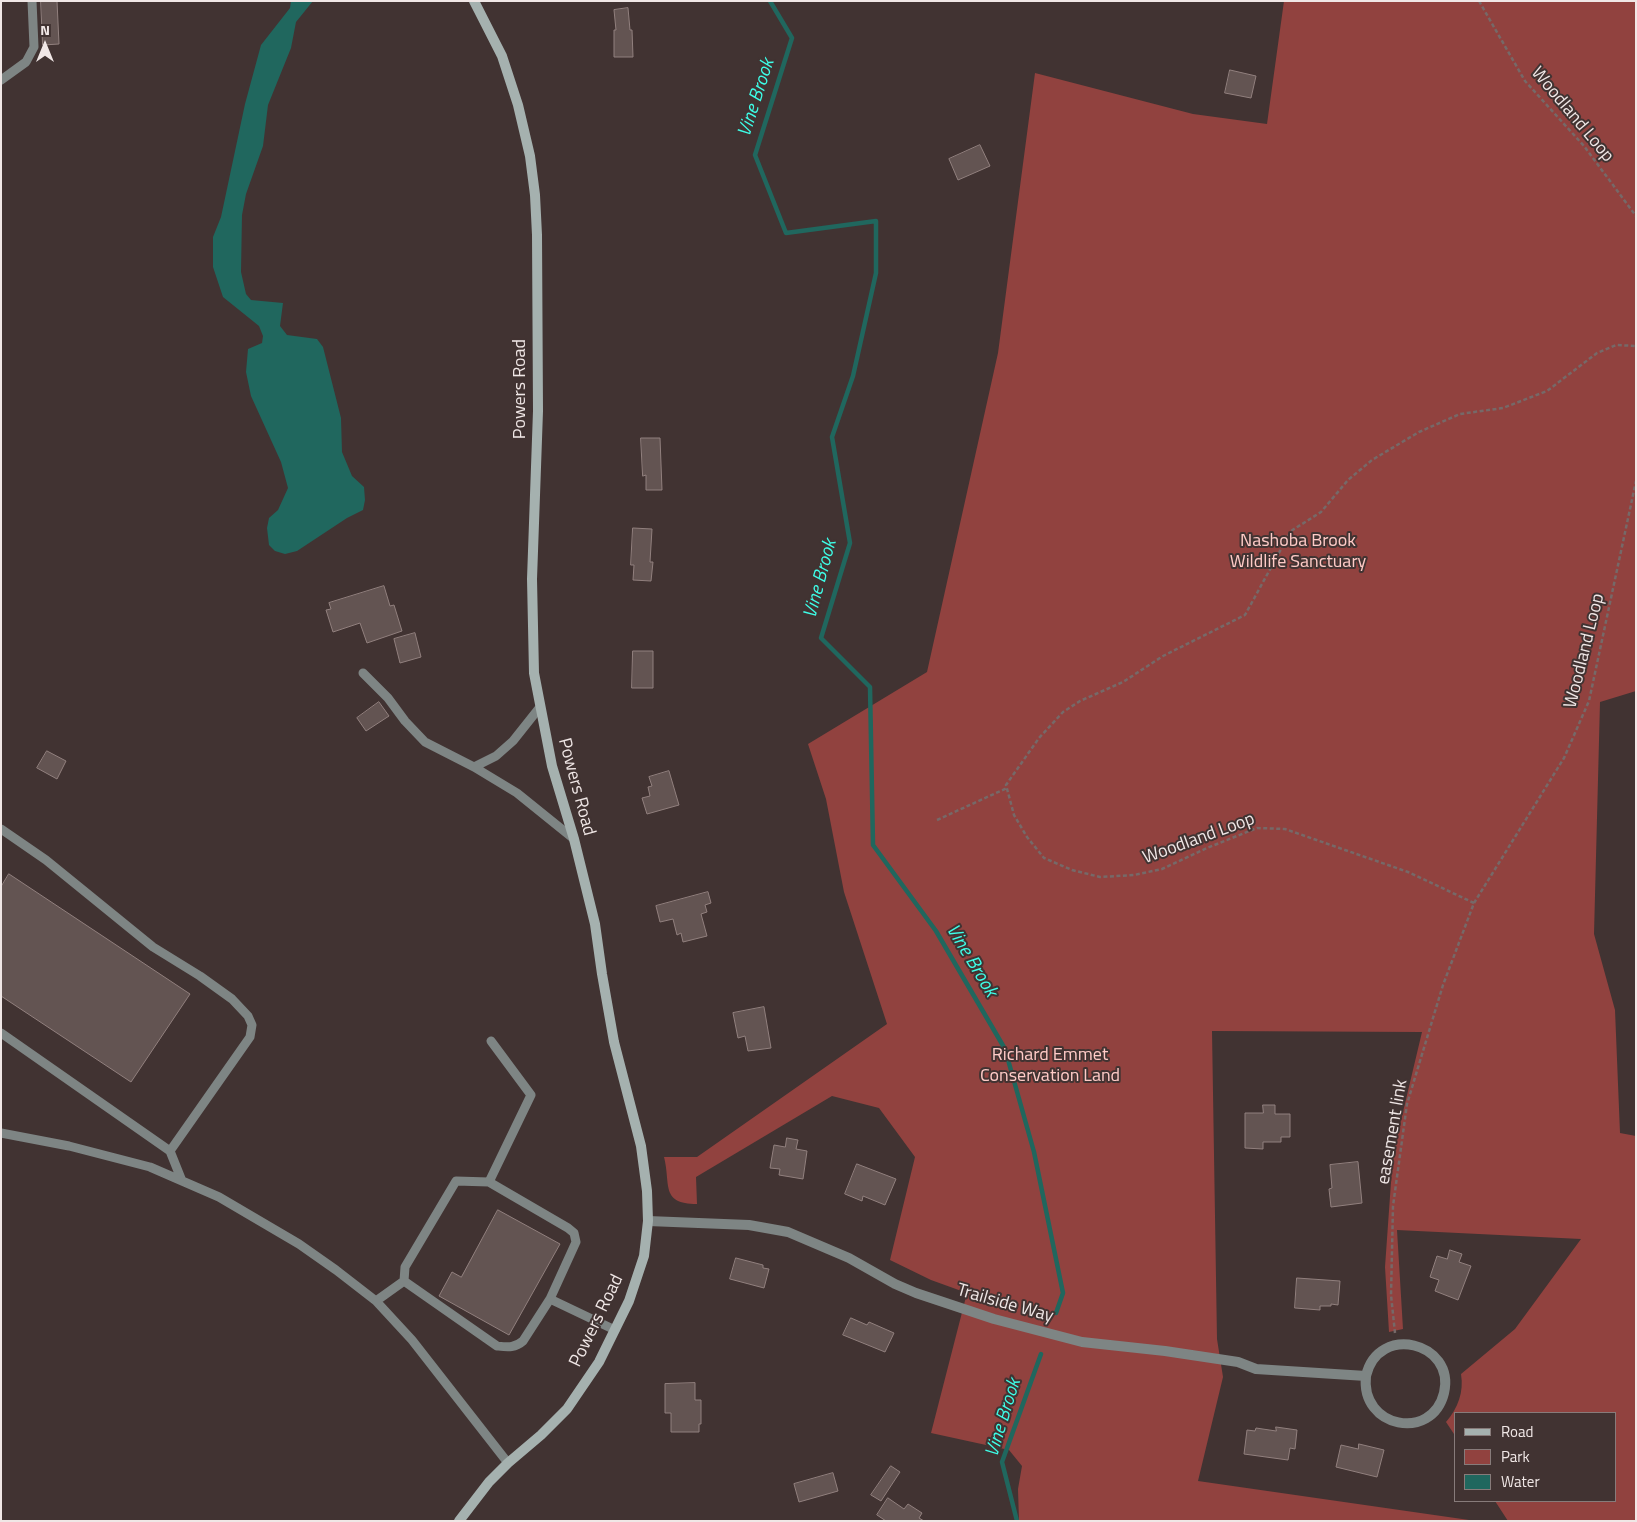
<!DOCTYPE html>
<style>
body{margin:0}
#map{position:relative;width:1637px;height:1522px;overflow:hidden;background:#413332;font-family:"Titillium Web",sans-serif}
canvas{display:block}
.frame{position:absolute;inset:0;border:2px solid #f0e7e6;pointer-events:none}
.legend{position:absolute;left:1454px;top:1412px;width:162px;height:90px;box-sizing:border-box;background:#413332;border:1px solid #877b7a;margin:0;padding:6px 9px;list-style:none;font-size:15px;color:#f0e7e6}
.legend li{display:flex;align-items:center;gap:10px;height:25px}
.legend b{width:25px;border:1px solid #877b7a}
.north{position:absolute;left:20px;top:20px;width:50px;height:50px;-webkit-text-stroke:4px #413332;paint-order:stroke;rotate:0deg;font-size:14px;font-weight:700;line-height:20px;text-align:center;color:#f0e7e6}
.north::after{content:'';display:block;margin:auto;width:18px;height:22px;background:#f0e7e6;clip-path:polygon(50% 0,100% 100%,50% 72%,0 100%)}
</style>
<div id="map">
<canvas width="1637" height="1522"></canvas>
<div class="frame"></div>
<ul class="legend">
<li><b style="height:6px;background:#a5b1af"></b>Road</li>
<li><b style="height:14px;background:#91423f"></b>Park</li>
<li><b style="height:14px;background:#20675e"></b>Water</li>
</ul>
<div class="north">N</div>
</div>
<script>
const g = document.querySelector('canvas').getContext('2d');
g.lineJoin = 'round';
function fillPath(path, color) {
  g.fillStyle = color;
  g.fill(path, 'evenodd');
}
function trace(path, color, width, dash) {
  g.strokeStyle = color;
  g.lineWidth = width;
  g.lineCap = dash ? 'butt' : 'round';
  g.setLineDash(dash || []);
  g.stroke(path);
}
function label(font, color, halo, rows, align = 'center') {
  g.font = font + ' "Titillium Web",sans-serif';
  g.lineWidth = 4;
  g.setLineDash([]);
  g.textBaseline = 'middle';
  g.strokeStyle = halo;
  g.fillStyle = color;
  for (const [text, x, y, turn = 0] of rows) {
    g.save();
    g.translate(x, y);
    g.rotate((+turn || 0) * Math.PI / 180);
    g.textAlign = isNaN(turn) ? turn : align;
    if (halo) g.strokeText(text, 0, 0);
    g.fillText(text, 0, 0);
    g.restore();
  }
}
fillPath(new Path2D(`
 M1284 1H1636V691L1600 702 1594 934 1615 1010 1620 1133 1636 1136V1521H1508L1495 1501H1616V1413H1456V1437L1446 1422C1458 1408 1464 1392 1461 1374L1515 1329 1581 1239 1397 1230 1403 1329 1389 1332 1385 1267 1393 1154 1422 1032 1212 1031 1217 1339 1223 1377 1198 1481 1476 1521H1019L1018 1489 1022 1466 1009 1450 931 1433 967 1293 931 1280 890 1260 915 1157 879 1108 832 1096 696 1177 697 1204C660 1204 671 1184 664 1157H697L887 1024 844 892 826 799 808 744 927 672 998 353 1035 73 1193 114 1267 124Z`), '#91423f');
fillPath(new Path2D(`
 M291 1H313L296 22 291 48 268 105 263 146 246 194 242 215 241 272 246 294 251 300 283 303 280 326 287 335 317 339 323 347 341 418 342 452 352 476 364 487 365 500 363 510 347 518 297 551 285 554 275 551 269 545 267 528 269 518 278 510 288 488 281 462 251 396 246 372 248 349 262 343 263 336 259 326 223 297 213 267V237L221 217 245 104 261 45 290 8Z`), '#20675e');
trace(new Path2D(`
 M770 1 792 38 755 155 786 233 876 221V273L853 376 832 437 850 543 821 638 870 687 873 845 936 931 1005 1049 1034 1152 1063 1293 1056 1313
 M1017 1521 1002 1462 1041 1354`), '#20675e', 4.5);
const building = new Path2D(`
 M41 1H57L59 44 43 45Z
 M628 8 630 30H632L633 57H614V30H616L614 10Z
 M1230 70 1256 76 1251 98 1225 93Z
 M980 145 990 166 958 180 949 159Z
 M641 438H660L662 490H646V475L643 476Z
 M633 528 652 529 650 562H653L651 581 633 580 634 565H631Z
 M384 586 390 606 394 605 402 631 367 643 360 623 333 632 326 610 331 609 329 603Z
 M415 633 421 657 400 663 394 639Z
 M633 651H653V688H632Z
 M379 702 389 716 366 731 357 718Z
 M47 751 66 761 57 779 37 768Z
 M669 771 679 805 647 814 642 798 650 796 648 787 652 786 649 777Z
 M9 874 190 994 131 1082 1 996V887Z
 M708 892 711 903 705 905 707 912 701 914 707 936 683 942 681 933 677 935 673 919 660 922 656 906Z
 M764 1007 771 1048 748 1051 745 1036 738 1038 733 1013Z
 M1263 1105H1275V1114H1290V1137H1281V1142H1263V1149L1245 1148V1113H1263Z
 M787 1138 798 1140 796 1149 807 1151 803 1179 779 1175 780 1169 770 1168 774 1145 785 1147Z
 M1358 1162 1362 1203 1331 1207 1329 1189 1332 1188 1330 1165Z
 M857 1164 896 1179 885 1205 863 1196 862 1201 845 1194Z
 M498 1210 560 1244 509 1335 439 1296 452 1272 461 1277Z
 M1450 1250 1462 1254 1459 1262 1471 1266 1458 1300 1435 1291 1439 1280 1430 1277 1437 1256 1447 1259Z
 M736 1258 763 1265V1268L769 1269 764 1288 730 1279Z
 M1297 1278 1340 1281 1338 1305 1331 1304V1306H1320V1310L1295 1308Z
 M851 1318 867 1325 869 1322 894 1333 885 1352 843 1335Z
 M695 1383V1400H701V1424H699V1432H671V1413H665V1384Z
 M1276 1427 1297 1430 1295 1449 1290 1448 1288 1460 1244 1454 1247 1430 1255 1431 1256 1428 1276 1431Z
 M1359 1444 1384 1450 1377 1477 1336 1467 1341 1445 1358 1449Z
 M891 1466 900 1472 881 1501 871 1495Z
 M833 1473 838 1491 799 1502 794 1484Z
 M888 1498 904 1509 908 1504 922 1513 919 1518 924 1521H886L877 1515Z`);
fillPath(building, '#635452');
trace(building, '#91807e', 1);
trace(new Path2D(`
 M1479 1 1525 81 1584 146 1636 216
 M937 820 1007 788
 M1474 903 1408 872 1285 829 1257 828 1207 848 1162 869 1134 875 1100 877 1072 870 1044 858 1027 837 1014 815 1006 785 1039 738 1063 712 1080 701 1123 682 1163 656 1245 615 1291 531 1321 512 1348 480 1372 460 1419 432 1460 414 1503 408 1547 391 1597 353 1616 345 1636 346
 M1395 1333 1391 1295 1393 1206 1407 1104 1443 985 1474 903 1564 758 1589 701 1636 481`), '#766968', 2.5, [4, 2.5]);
trace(new Path2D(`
 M1 80 26 62 34 47 32 1
 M363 673 388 698 405 721 425 742 474 767
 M540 707 513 741 496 756 474 767 517 793 574 839
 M1 829 46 860 153 947 200 976 232 999 248 1016 252 1025 250 1037 170 1151
 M1 1033 170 1151 182 1181
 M491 1041 531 1095 489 1182 568 1228 574 1233 576 1242 550 1299 615 1330
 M1 1133 69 1146 150 1167 219 1197 299 1244 336 1270 376 1301 412 1340 508 1463
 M404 1281 405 1267 456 1181 489 1182
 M376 1301 404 1281 497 1346C508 1347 515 1348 523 1341L550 1299`), '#7e8584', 9);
trace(new Path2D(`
 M648 1221 749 1225 788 1232 849 1258 895 1284 916 1293 994 1319 1082 1342 1165 1351 1238 1362 1256 1369 1366 1376C1378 1323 1456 1342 1444 1393 1432 1442 1360 1428 1366 1376`), '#7e8584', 10);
trace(new Path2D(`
 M459 1521 489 1482 508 1463 541 1435 567 1409 599 1362 629 1301 644 1256 648 1221 647 1191 641 1146 614 1042 602 974 595 924 574 839 552 766 534 673 532 579 538 411 537 235 535 195 530 156 518 105 502 56 474 1`), '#a5b1af', 10);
label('18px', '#f0e7e6', '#413332', [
 ["Woodland Loop",1572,115,50],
 ["Powers Road",521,389,-90],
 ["Woodland Loop",1585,651,-76],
 ["Powers Road",576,787,75],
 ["Woodland Loop",1199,839,-20],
 ["easement link",1393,1132,-80],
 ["Trailside Way",1005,1304,16],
 ["Powers Road",597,1321,-64]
]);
label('18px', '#ffcbc7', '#413332', [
 ["Nashoba Brook",1298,542],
 ["Wildlife Sanctuary",1298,563],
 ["Richard Emmet",1050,1056],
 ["Conservation Land",1050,1077]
]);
label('italic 19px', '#3efde7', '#413332', [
 ["Vine Brook",757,98,-72],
 ["Vine Brook",821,579,-75],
 ["Vine Brook",971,961,59],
 ["Vine Brook",1004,1418,-73]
]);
</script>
